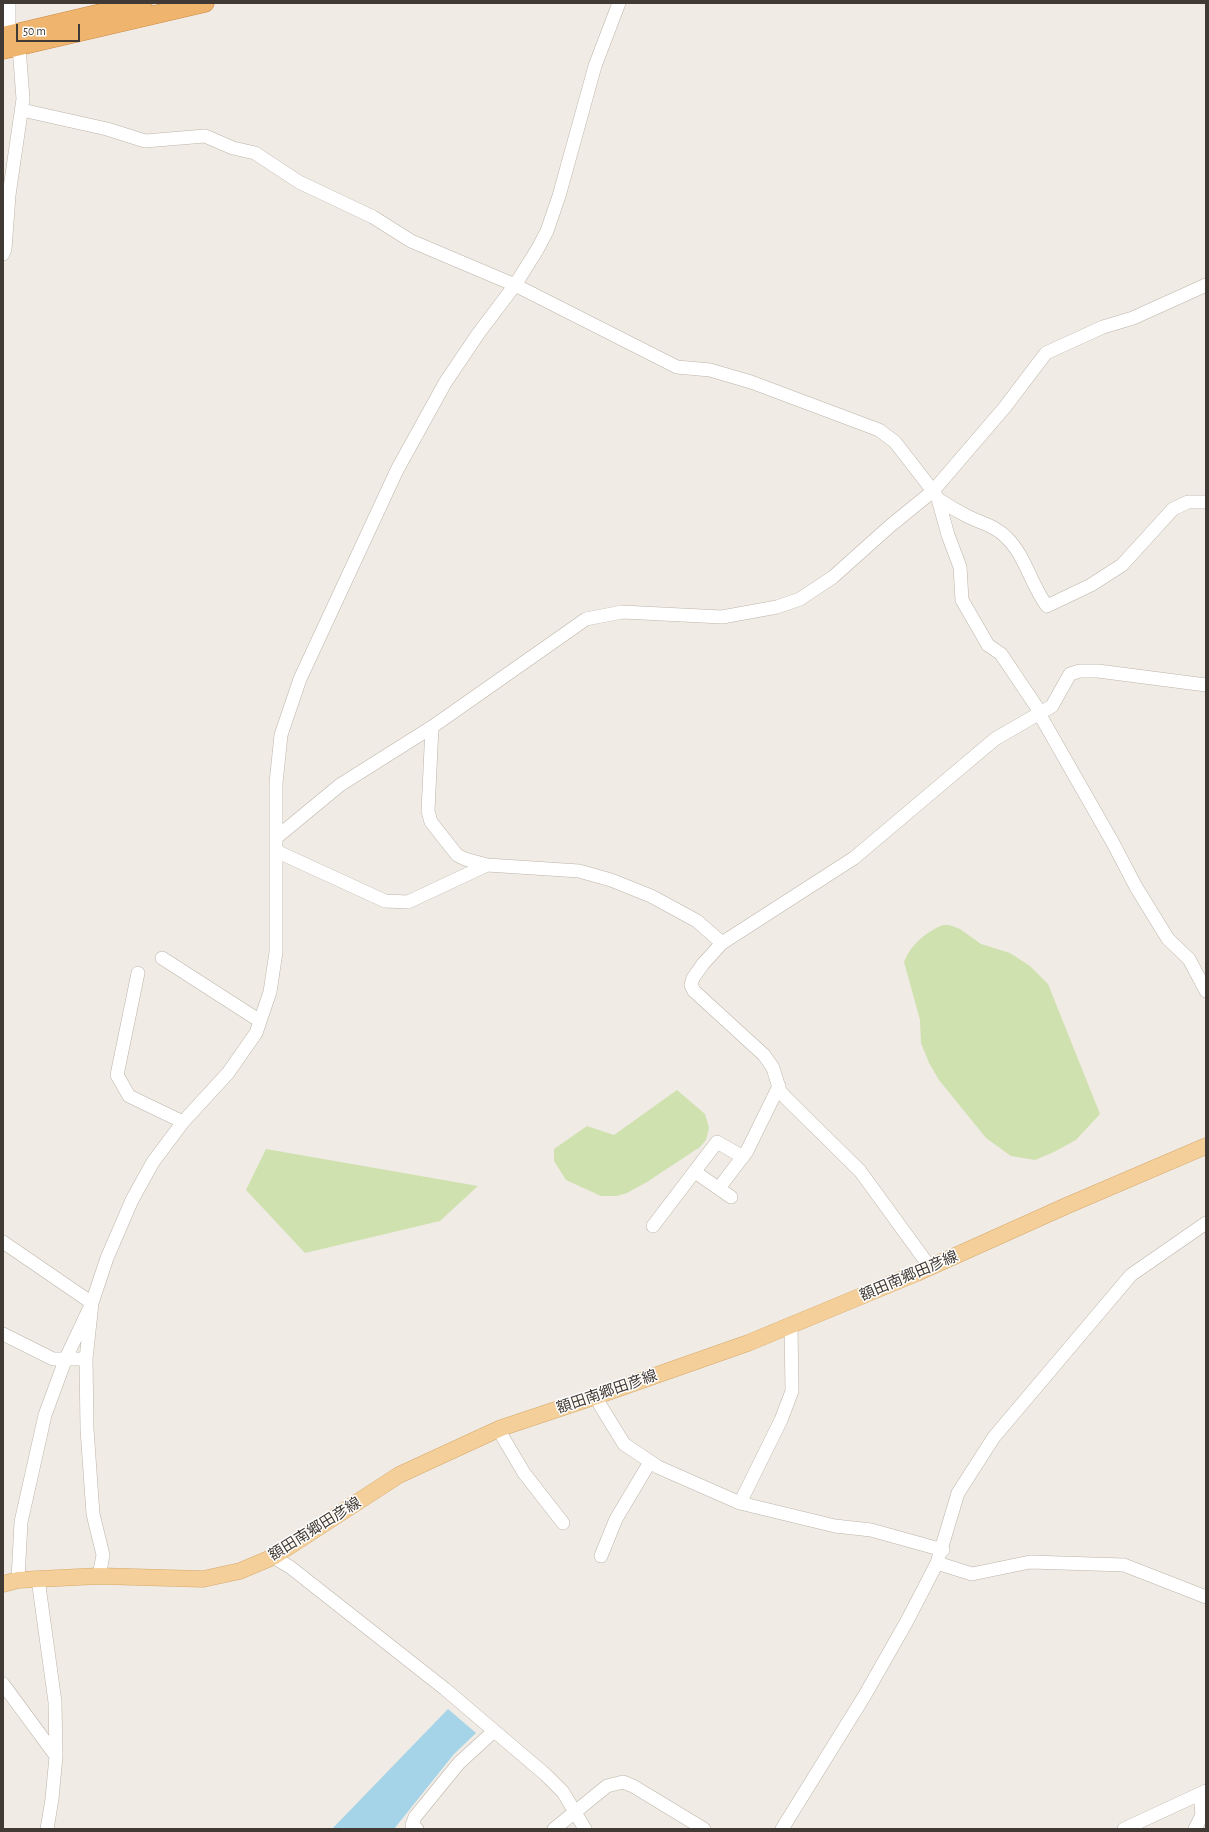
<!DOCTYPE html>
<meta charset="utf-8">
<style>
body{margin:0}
#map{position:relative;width:1209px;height:1832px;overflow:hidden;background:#f0ebe4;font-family:"Alegreya Sans",sans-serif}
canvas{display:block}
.frame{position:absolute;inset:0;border:4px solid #413a34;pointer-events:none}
.scale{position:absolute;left:16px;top:24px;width:64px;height:18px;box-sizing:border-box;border:2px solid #413a34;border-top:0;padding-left:5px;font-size:12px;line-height:14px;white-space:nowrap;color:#413a34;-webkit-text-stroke:3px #fff;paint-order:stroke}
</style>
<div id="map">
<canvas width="1209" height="1832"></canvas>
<div class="frame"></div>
<div class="scale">50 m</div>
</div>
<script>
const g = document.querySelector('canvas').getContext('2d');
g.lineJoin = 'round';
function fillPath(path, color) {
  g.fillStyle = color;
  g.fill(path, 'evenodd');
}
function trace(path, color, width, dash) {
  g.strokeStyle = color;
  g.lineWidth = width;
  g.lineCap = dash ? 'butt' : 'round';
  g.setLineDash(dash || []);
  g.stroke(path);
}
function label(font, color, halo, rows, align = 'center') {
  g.font = font + ' "Alegreya Sans","Noto Sans JP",sans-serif';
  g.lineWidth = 3;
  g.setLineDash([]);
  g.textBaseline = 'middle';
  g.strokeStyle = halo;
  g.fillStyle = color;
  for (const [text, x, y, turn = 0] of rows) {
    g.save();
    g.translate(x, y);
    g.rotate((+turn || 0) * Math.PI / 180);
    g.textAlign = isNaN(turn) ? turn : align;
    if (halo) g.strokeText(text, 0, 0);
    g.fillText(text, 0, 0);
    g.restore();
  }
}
fillPath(new Path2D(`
 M943 925H949L960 929 981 944 1010 953 1030 966 1048 984 1100 1114 1076 1140 1054 1152 1035 1160 1011 1156 986 1138 939 1080 929 1063 921 1043 920 1020 904 962C911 944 926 932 943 925Z
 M677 1090 705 1114 709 1128 706 1140 700 1147 647 1182 627 1193 617 1196H601L566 1180 554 1161V1149L587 1126 614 1135Z
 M266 1149 478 1186 440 1221 305 1253 246 1190Z`), '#d0e1b0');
fillPath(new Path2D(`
 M448 1709 476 1733 454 1754 394 1829H332Z`), '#a5d4e8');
const minor = new Path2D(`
 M22 110 107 129 145 141 205 136 233 148 255 153 299 182 373 217 411 241 515 285 677 367 710 370 751 382 879 430 895 442 933 491 938 499 948 535 960 567 962 600 988 645 1001 654 1038 709 1040 715 1113 843 1136 887 1168 939 1189 959 1206 991
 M3 254 5 249 9 195 23 99 19 47 9 34V3
 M938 499C947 505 957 511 967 516 981 523 996 526 1007 538 1026 557 1031 585 1047 606L1091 585 1122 565 1173 509 1188 502H1206
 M432 727 428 811 431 822 457 855 465 859 487 865 579 871 611 880 651 896 697 921 722 943
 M277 837 340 785 432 727 586 619 622 612 722 617 777 607 800 599 833 577 890 526 933 491 1005 407 1046 353 1103 327 1133 318 1206 285
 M276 851 385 901 408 902 487 865
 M162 958 260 1021
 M138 973 117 1075 129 1096 183 1122
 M695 1172 731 1197
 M719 1188 747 1151 779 1086
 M653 1226 717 1142 743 1157
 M3 1242 92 1303 66 1358 45 1415 21 1522 18 1580
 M930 1267 860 1171 785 1097 780 1091 773 1068 764 1055 694 991 691 985 693 978 703 964 722 943 854 858 995 739 1052 706 1070 674 1080 671H1098L1206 685
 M3 1334 53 1359H86
 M597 1396 600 1405 624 1444 658 1467 740 1503 835 1526 871 1530 943 1550
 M498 1429 524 1473 563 1523
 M740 1503 781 1420 792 1391 791 1326
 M601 1556 616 1519 650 1462
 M273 1557 290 1567 445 1689 546 1775 563 1792 585 1829
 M937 1563 972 1574 1030 1562 1124 1565 1206 1597
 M99 1576 103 1555 93 1514 87 1429 86 1359 92 1303 107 1258 132 1200 153 1162 183 1122 228 1073 256 1033 270 992 276 952V783L281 735 300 679 397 470 445 383 478 334 515 285 537 250 547 231 559 196 595 66 619 3
 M38 1579 55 1702 56 1756 52 1799 47 1829
 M3 1684 56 1756
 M417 1829 412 1825 415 1817 459 1763 494 1731
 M554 1829 607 1786 623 1782 633 1786 704 1829
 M782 1829 865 1695 907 1621 937 1563 958 1493 994 1437 1131 1275 1206 1223
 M1124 1829 1206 1791
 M1195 1829 1202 1815 1200 1794`);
const major = new Path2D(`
 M3 1584 18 1580 99 1576 203 1579 240 1571 273 1557 399 1475 501 1428 597 1396 748 1343 917 1273 1066 1206 1206 1146`);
const highway = new Path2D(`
 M3 36 143 3
 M3 50 205 3`);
trace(minor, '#bdb4aa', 14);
trace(major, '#d6a96b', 17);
trace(highway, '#cc8841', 19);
trace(minor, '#fff', 13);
trace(major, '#f4cf99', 16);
trace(highway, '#efb56f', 18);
label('15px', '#413a34', '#fff', [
 ["額田南郷田彦線",909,1276,-23],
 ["額田南郷田彦線",607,1392,-19],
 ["額田南郷田彦線",315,1529,-32]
]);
</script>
